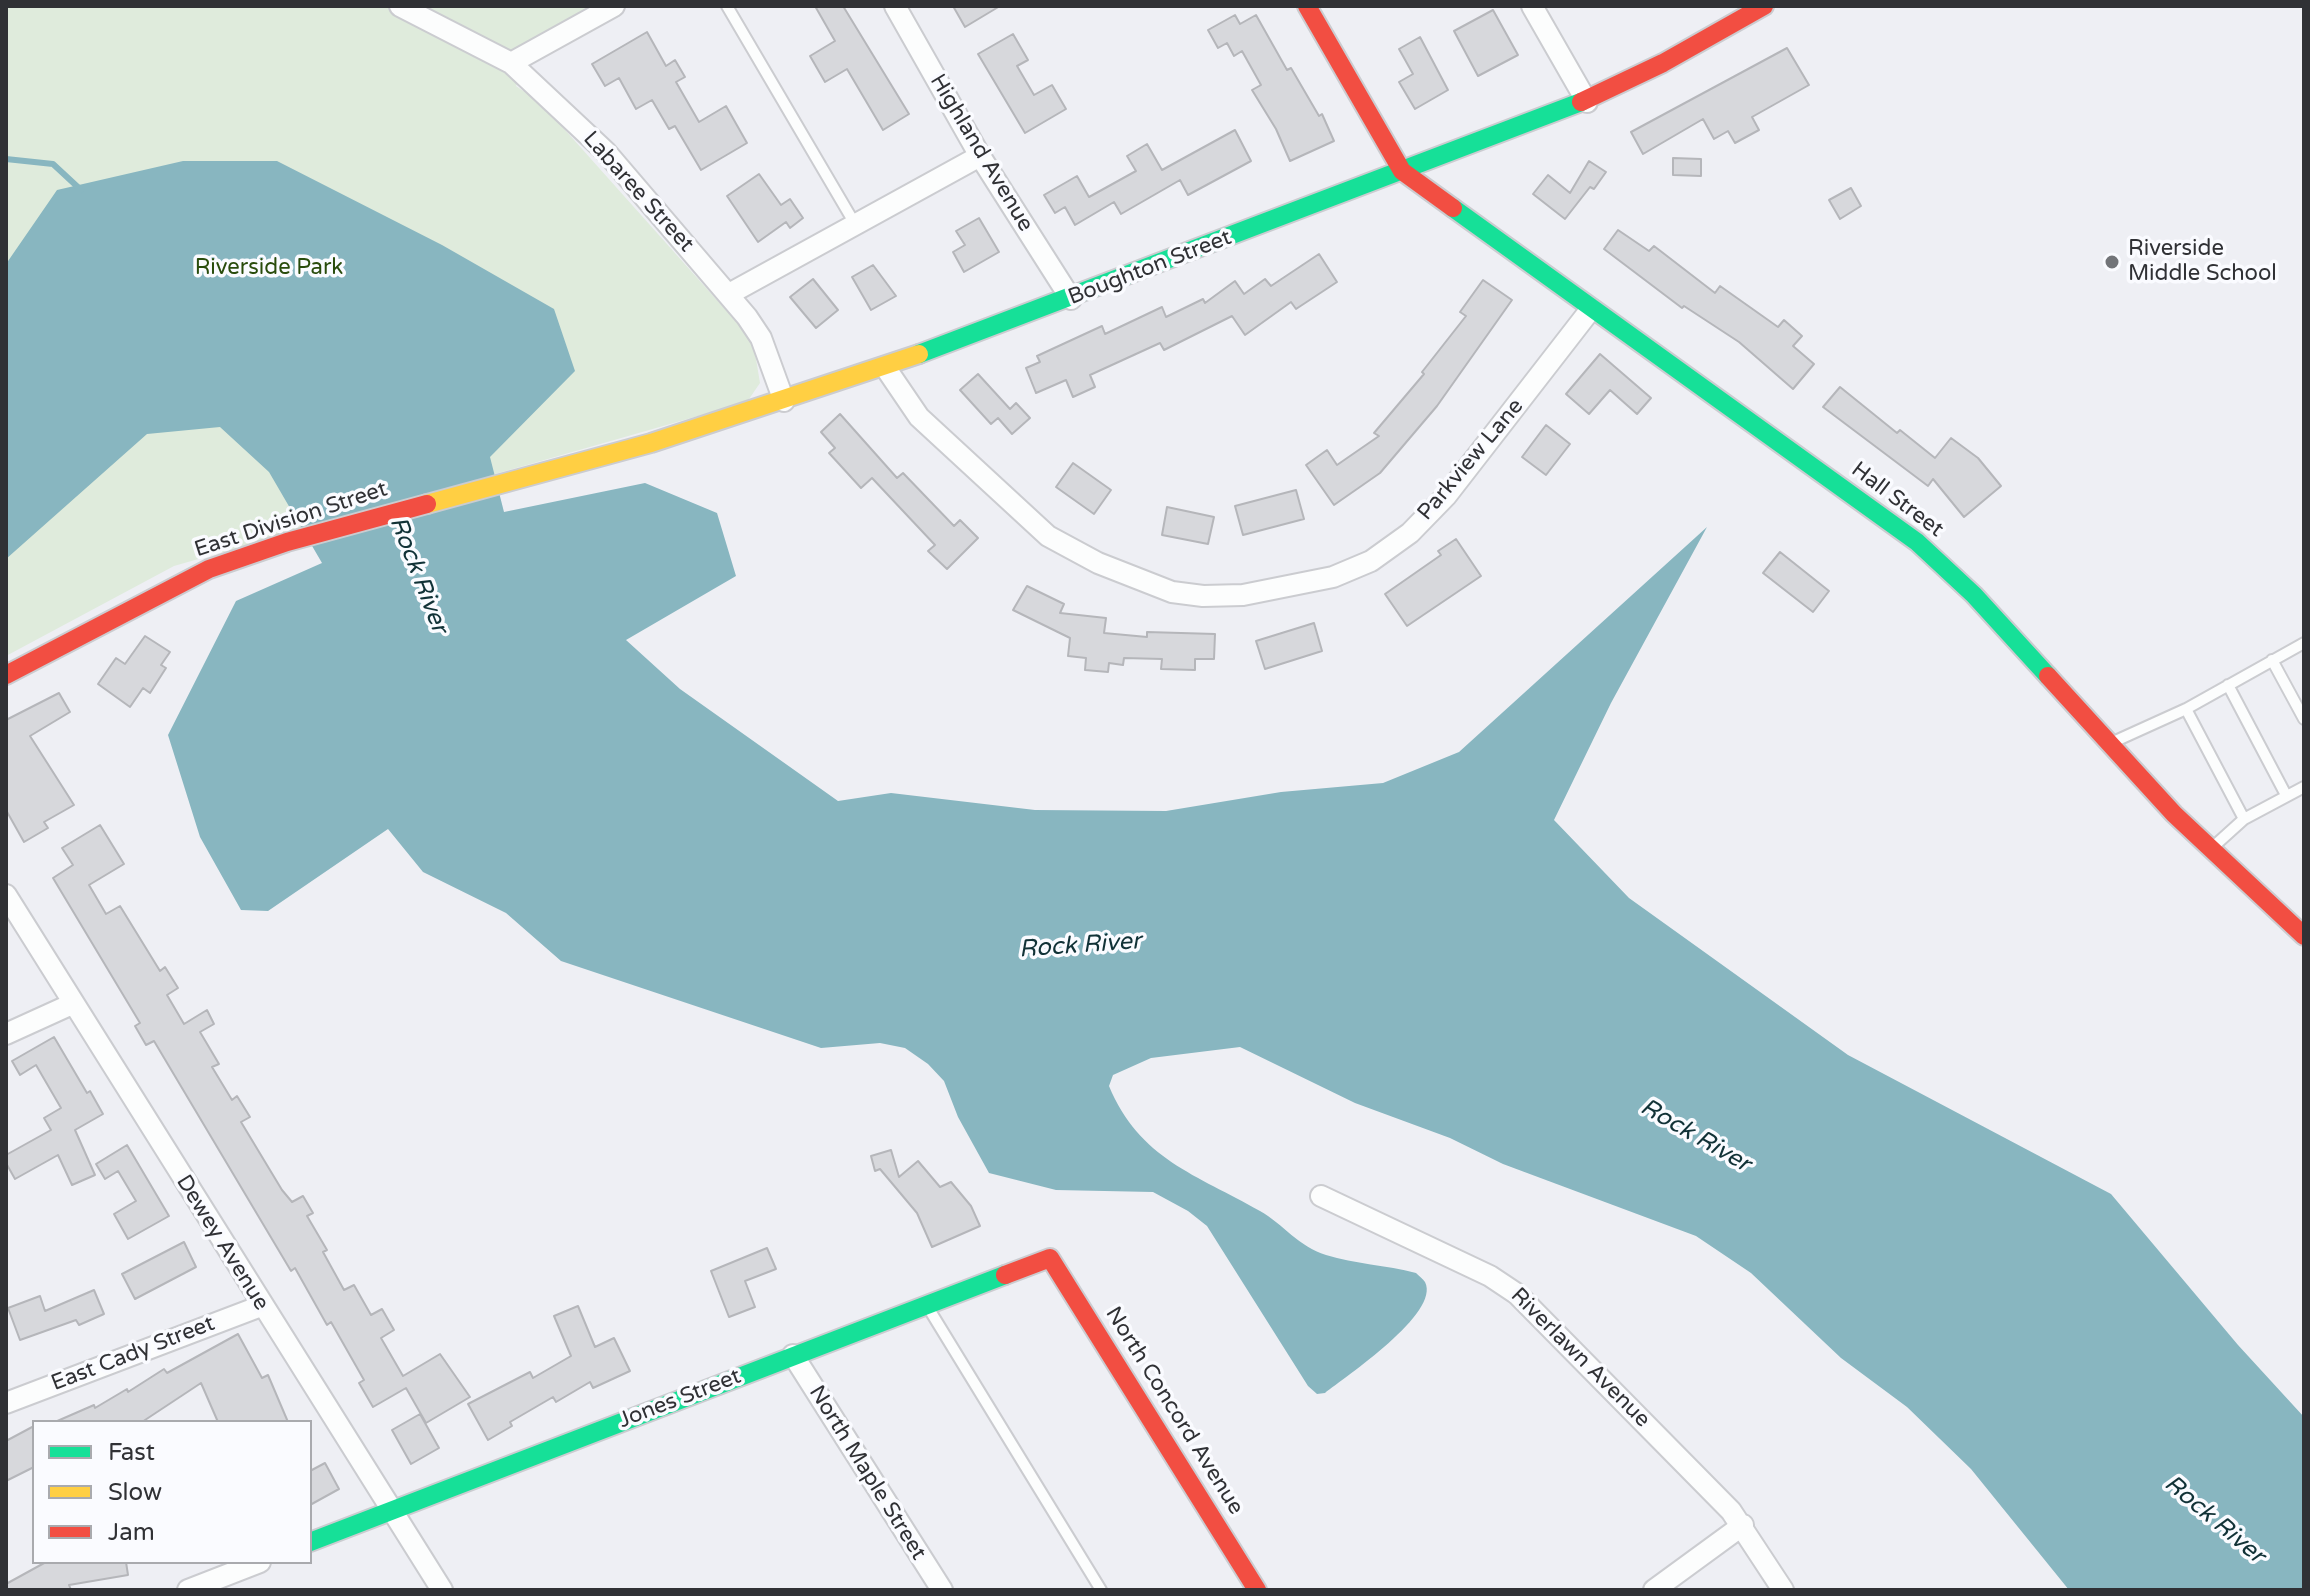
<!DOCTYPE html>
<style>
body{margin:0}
#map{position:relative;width:2310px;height:1596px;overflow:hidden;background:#eeeff4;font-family:"Varela Round",sans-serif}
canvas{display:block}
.frame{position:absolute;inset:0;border:8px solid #303135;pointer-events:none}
.legend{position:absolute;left:32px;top:1420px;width:280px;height:144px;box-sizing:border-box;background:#fafbff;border:2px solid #a9aaae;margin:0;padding:10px 14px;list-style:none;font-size:24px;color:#303135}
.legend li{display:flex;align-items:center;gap:16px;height:40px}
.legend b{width:40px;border:2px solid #a9aaae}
</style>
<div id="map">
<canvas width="2310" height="1596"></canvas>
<div class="frame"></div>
<ul class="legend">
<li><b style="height:10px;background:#16e098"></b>Fast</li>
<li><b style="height:10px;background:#ffcf43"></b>Slow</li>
<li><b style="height:10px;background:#f24e42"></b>Jam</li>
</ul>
</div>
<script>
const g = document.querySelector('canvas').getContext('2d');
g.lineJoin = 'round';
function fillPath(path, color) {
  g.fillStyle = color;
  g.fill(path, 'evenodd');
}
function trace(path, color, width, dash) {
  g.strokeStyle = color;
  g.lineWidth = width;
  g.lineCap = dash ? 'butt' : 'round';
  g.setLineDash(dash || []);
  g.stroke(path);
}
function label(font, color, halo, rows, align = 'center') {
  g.font = font + ' "Varela Round",sans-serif';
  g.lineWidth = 7;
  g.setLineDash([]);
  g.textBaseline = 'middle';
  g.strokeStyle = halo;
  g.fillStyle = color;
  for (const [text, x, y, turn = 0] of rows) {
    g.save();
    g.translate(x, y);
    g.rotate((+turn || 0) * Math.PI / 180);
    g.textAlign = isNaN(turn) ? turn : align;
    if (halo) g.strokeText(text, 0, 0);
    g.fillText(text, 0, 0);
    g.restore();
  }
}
fillPath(new Path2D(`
 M6 6H610L532 50 516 86 541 103 741 327 754 347 760 383 747 402 174 566 6 656Z`), '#dfebdc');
fillPath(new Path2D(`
 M183 161H277L442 245 554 309 575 371 490 457 504 512 645 483 717 513 736 576 626 640 680 689 838 801 891 793 1035 810 1166 811 1281 792 1383 783 1459 752 1707 527 1611 703 1554 820 1629 898 1848 1055 2111 1194 2238 1345 2304 1417V1590H2069L1971 1469 1907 1407 1841 1358 1751 1273 1696 1236 1503 1164 1450 1138 1355 1103 1240 1047 1151 1058 1113 1075 1109 1086C1139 1159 1197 1175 1260 1211 1283 1224 1299 1247 1326 1255 1355 1264 1386 1265 1416 1273 1419 1276 1423 1279 1425 1282 1441 1313 1345 1377 1325 1393L1317 1394 1308 1386 1207 1226 1188 1211 1153 1192 1056 1190 989 1173 958 1117 944 1081 928 1064 905 1048 880 1043 821 1048 561 961 506 913 423 872 388 829 268 911 241 910 200 837 168 735 236 601 322 563 269 472 220 427 147 434 6 559V264L57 190Z`), '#88b6c0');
trace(new Path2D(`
 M6 159 53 164 81 190`), '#88b6c0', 6);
const building = new Path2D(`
 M815 6H843L909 114 883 130 847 69 825 82 810 56 835 41Z
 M953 6H1000L965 27Z
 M1493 10 1518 55 1478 76 1454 31Z
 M1235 15 1240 24 1256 15 1287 70 1291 68 1319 116 1322 114 1334 141 1290 161 1276 129 1252 90 1261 85 1242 51 1234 56 1227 43 1218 48 1208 30Z
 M647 32 666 66 675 60 685 77 676 82 699 122 726 106 747 143 701 170 675 126 669 129 652 100 636 109 619 78 605 86 592 64Z
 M1013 34 1028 60 1017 66 1034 95 1052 85 1066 109 1025 133 978 54Z
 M1420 37 1448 90 1415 109 1399 82 1413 74 1399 49Z
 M1787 48 1809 85 1752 117 1759 130 1735 143 1728 131 1714 139 1703 119 1643 154 1631 132Z
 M1235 130 1251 161 1188 195 1180 180 1121 214 1114 202 1075 225 1065 207 1055 213 1044 195 1077 176 1089 197 1136 171 1127 156 1147 144 1162 170Z
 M1673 158 1701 159V176L1673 175Z
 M1589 161 1606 172 1594 189 1590 187 1565 219 1533 194 1548 175 1570 193Z
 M759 174 781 205 790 199 803 218 790 228 786 222 758 242 727 196Z
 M1851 188 1861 206 1840 219 1829 200Z
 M979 218 999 252 964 272 953 252 965 245 956 231Z
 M1618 230 1649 251 1654 246 1715 293 1720 286 1778 327 1784 320 1802 336 1793 346 1814 364 1793 389 1739 342 1684 306 1682 308 1604 249Z
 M1319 254 1337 282 1296 309 1291 302 1245 335 1232 316 1164 350 1160 343 1090 375 1095 387 1073 397 1066 380 1036 393 1026 368 1040 362 1037 356 1102 326 1105 334 1162 307 1166 317 1203 299 1205 303 1235 281 1244 294 1265 279 1271 286Z
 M873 265 896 296 871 310 852 277Z
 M813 279 838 310 816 328 790 297Z
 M1483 280 1512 300 1437 406 1380 473 1334 505 1306 465 1327 450 1337 465 1379 436 1374 433 1424 374 1422 372 1466 316 1460 312Z
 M1600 354 1651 398 1637 414 1610 390 1589 414 1566 394Z
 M978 374 1010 409 1016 403 1030 418 1012 434 998 418 991 424 960 390Z
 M1840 387 1897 433 1900 430 1935 458 1951 438 1978 458 2001 486 1964 517 1933 479 1928 486 1823 407Z
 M840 414 897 478 903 473 954 526 960 520 978 538 947 569 928 551 935 545 872 478 861 488 829 453 835 448 821 432Z
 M1546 425 1570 444 1546 475 1522 457Z
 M1073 463 1111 490 1094 514 1056 487Z
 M1296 490 1304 519 1243 535 1235 506Z
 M1167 507 1214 517 1208 544 1162 535Z
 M1456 539 1481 576 1407 626 1385 594 1441 555 1438 551Z
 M1780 552 1829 591 1813 612 1763 573Z
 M1027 586 1064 604 1060 613 1106 618 1104 633 1147 637V632L1215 634 1214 659H1195V670L1161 669 1162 659 1124 658 1123 665 1109 663 1108 672 1085 670 1086 658 1068 656 1070 638 1013 610Z
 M1314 623 1322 651 1265 669 1256 641Z
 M145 636 170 652 161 665 166 668 150 693 143 688 130 707 98 684 116 658 125 664Z
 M59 693 70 712 30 736 74 805 44 822 48 828 24 842 6 810V720Z
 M100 825 124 864 89 885 106 914 120 906 160 971 165 967 178 988 167 995 184 1024 207 1010 214 1024 200 1032 219 1064 212 1067 232 1100 237 1096 250 1117 241 1122 282 1190 292 1202 303 1196 313 1213 307 1216 327 1250 323 1252 344 1290 354 1285 371 1315 382 1309 394 1330 381 1338 403 1376 440 1354 470 1397 426 1423 406 1388 373 1407 359 1383 364 1380 331 1322 327 1325 295 1268 291 1271 154 1041 146 1045 135 1026 140 1023 53 878 73 865 62 848Z
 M54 1037 87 1093 90 1091 103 1114 75 1130 95 1175 72 1185 58 1155 15 1179 6 1163V1155L51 1130 44 1118 61 1108 36 1065 20 1075 12 1061Z
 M127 1145 169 1216 128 1239 114 1214 136 1201 118 1171 105 1179 96 1164Z
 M891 1150 899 1177 918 1161 940 1187 951 1182 971 1206 980 1226 932 1247 917 1213 880 1169 875 1171 871 1156Z
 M184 1242 196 1267 135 1299 122 1274Z
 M767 1248 776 1269 745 1281 755 1307 729 1317 711 1271Z
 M94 1290 104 1314 79 1325 76 1320 20 1340 8 1308 40 1296 45 1311Z
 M578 1306 595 1347 614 1338 630 1371 593 1388 590 1382 556 1402 553 1397 510 1422 512 1426 488 1440 468 1404 530 1372 533 1378 571 1356 554 1316Z
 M238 1334 262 1378 268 1375 288 1422H218L201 1383 142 1422H55L94 1405 95 1408 127 1389 128 1392 164 1369 167 1373Z
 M420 1414 439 1448 411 1464 392 1430Z
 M34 1426V1467L6 1481V1441Z
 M325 1463 339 1489 310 1505V1471Z
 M46 1562H126L128 1575 69 1585 71 1590H6V1584Z`);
fillPath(building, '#d7d8dc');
trace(building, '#b5b6ba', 2);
const lane = new Path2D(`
 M727 6 855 224
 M2272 660 2304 719
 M2228 685 2286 795
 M2186 709 2244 819
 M2111 743 2186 709 2304 643
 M2213 847 2244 819 2304 787
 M929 1309 1101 1590`);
const street = new Path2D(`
 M400 6 511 63 606 152 747 317 761 338 784 401
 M895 6 980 156 1071 299
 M1532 6 1587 102
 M511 63 614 6
 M729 294 980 156
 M885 367 919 417 1048 536 1098 563 1172 592 1203 596 1243 595 1333 577 1371 561 1410 533 1446 496 1591 309
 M6 895 442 1590
 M6 1034 72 1004
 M1321 1196 1490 1276 1517 1294 1731 1511 1783 1590
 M793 1355 942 1590
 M6 1403 261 1306
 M188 1590 260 1562
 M1654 1590 1743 1525`);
const fast = new Path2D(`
 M1453 208 1917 542 1974 595 2048 676
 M919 354 1581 102
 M310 1542 1005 1275`);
const slow = new Path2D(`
 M427 504 651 443 919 354`);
const jam = new Path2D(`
 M1307 6 1402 171 1453 208
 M1581 102 1663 63 1764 6
 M6 675 209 569 287 542 427 504
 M2048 676 2174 814 2304 936
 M1005 1275 1050 1258 1257 1590`);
trace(lane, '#cbccd0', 14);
trace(street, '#cbccd0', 24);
trace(fast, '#cbccd0', 22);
trace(slow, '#cbccd0', 22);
trace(jam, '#cbccd0', 22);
trace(lane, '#fcfdfd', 10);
trace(street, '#fcfdfd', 20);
trace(fast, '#16e098', 18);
trace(slow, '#ffcf43', 18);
trace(jam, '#f24e42', 18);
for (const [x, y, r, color] of [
 [2112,262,8,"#727478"]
]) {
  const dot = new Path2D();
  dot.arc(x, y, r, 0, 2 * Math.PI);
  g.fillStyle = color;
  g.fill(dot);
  trace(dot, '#fafbff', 3);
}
label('22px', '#303135', '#fafbff', [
 ["Highland Avenue",981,153,59],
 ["Labaree Street",638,192,48],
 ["Boughton Street",1150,268,-21],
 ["Parkview Lane",1471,460,-50],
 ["Hall Street",1897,500,37],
 ["East Division Street",291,520,-18],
 ["Dewey Avenue",222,1243,58],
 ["East Cady Street",133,1354,-21],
 ["Riverlawn Avenue",1580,1358,45],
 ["Jones Street",680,1399,-21],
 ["North Concord Avenue",1174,1411,58],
 ["North Maple Street",867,1473,58]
]);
label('22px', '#303135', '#fafbff', [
 ["Riverside",2128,249],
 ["Middle School",2128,274]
], 'left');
label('22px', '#294c0c', '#fafbff', [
 ["Riverside Park",269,268]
]);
label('italic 24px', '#113237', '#fafbff', [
 ["Rock River",418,575,69],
 ["Rock River",1080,946,-4],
 ["Rock River",1695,1136,30],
 ["Rock River",2214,1520,40]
]);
</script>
